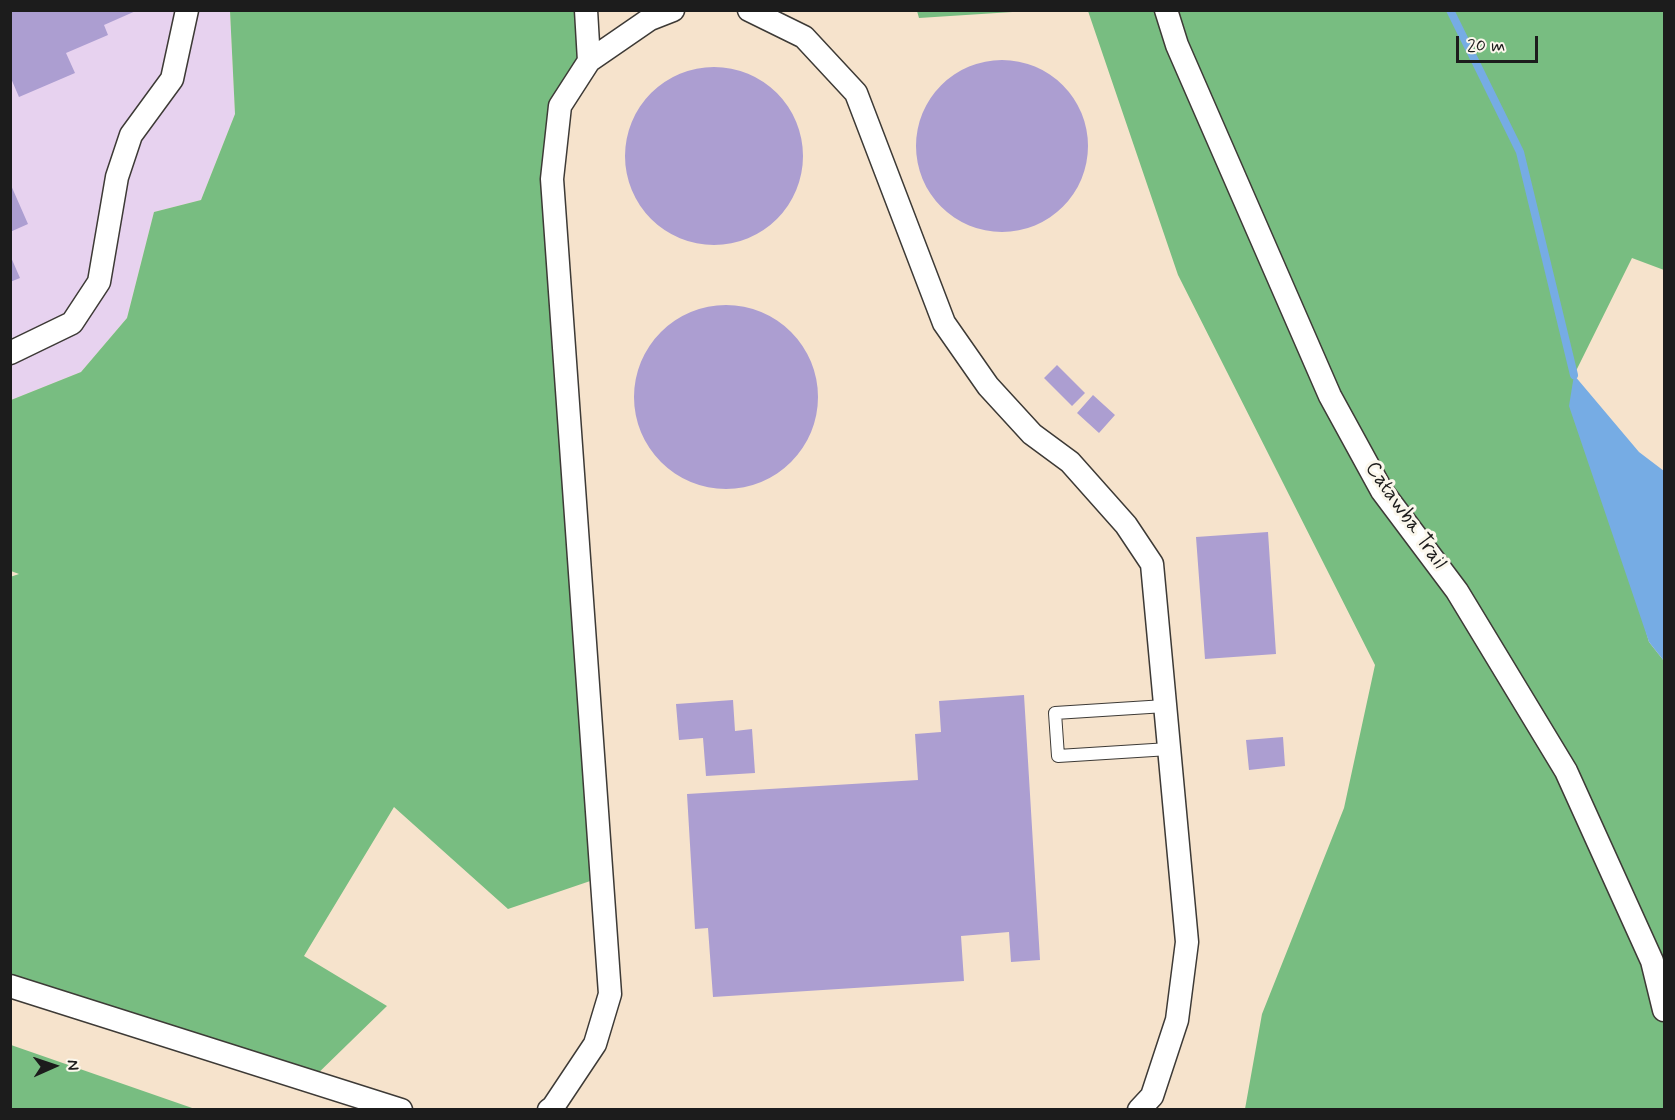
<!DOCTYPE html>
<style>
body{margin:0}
#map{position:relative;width:1675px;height:1120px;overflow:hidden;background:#f6e3cc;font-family:Mynerve,sans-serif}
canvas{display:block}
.frame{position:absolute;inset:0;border:12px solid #1c1c1c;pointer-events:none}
.north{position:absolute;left:24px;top:1036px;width:60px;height:60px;-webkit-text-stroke:4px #fbf7ec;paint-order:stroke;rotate:87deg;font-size:16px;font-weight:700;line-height:24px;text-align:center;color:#1c1c1c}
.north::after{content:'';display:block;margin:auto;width:21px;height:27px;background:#1c1c1c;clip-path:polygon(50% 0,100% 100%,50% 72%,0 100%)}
.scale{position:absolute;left:1456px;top:36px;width:82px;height:27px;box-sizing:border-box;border:3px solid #1c1c1c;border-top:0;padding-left:8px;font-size:18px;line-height:21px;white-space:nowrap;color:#1c1c1c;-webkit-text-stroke:4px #fbf7ec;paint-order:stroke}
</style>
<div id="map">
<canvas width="1675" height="1120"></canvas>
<div class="frame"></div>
<div class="north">N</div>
<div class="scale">20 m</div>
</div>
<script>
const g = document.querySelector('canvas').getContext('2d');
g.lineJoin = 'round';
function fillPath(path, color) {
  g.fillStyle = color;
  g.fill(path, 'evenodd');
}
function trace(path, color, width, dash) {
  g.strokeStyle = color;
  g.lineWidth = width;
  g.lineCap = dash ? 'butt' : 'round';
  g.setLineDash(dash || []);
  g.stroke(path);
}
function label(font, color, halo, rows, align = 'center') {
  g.font = font + ' Mynerve,sans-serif';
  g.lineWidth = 6;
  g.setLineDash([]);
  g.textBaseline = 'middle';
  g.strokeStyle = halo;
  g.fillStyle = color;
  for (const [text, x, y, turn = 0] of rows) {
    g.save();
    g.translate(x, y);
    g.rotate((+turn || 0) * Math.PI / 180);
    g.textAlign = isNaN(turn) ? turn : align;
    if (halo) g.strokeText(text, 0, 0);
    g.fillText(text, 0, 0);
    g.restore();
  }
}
fillPath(new Path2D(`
 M11 11H230L235 114 201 200 154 212 127 318 81 372 11 400Z`), '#e7d2ef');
fillPath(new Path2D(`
 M230 11H586L589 61 560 106 552 179 602 877 508 909 394 807 304 956 387 1006 310 1081 11 986 10 577 19 574 11 571V400L81 372 127 318 154 212 201 200 235 114Z
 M917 11V10L1028 11 919 18Z
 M1088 11H1664V270L1632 258 1574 375 1649 642 1664 661V1109H1245L1262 1014 1344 808 1375 665 1178 275Z
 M10 1045H11L195 1109H11Z`), '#78bd81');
fillPath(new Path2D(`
 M1574 375 1639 452 1664 471V661L1649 642 1569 406Z`), '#76ace4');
trace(new Path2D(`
 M1450 10 1520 152 1574 375`), '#76ace4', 8);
fillPath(new Path2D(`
 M10 10H138L104 25 108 35 66 53 75 73 19 97 10 76Z
 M916 146a86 86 0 1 1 172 0a86 86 0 1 1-172 0Z
 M625 156a89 89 0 1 1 178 0a89 89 0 1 1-178 0Z
 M10 183 28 224 10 232Z
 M10 255 20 278 10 282Z
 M634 397a92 92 0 1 1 184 0a92 92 0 1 1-184 0Z
 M1057 365 1085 393 1072 406 1044 378Z
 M1093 395 1115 415 1099 433 1077 413Z
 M1268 532 1276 654 1205 659 1196 537Z
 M1024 695 1040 960 1011 962 1009 932 961 936 964 981 713 997 708 928 695 929 687 794 918 780 915 734 941 732 939 701Z
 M733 700 735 731 752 729 755 773 706 776 703 738 679 740 676 704Z
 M1283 737 1285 766 1249 770 1246 740Z`), '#ac9ed1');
const service = new Path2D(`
 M1165 706 1055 713 1058 756 1169 749`);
const minor = new Path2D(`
 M586 10 589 61
 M749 10 804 37 856 93 944 323 988 386 1032 434 1070 462 1126 525 1152 564 1187 942 1177 1020 1152 1096 1139 1110
 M1166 10 1177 45 1330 396 1382 491 1457 591 1566 771 1652 961 1664 1010
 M10 353 72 323 99 282 117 177 131 135 172 79 187 10
 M10 986 401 1110
 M549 1110 553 1107 595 1044 610 994 552 179 560 106 589 61 650 19 673 10`);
trace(service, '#3d3a36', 14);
trace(minor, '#3d3a36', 25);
trace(service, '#fff', 12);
trace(minor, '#fff', 22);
label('21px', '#1c1c1c', '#fbf7ec', [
 ["Catawba Trail",1405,516,55]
]);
</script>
